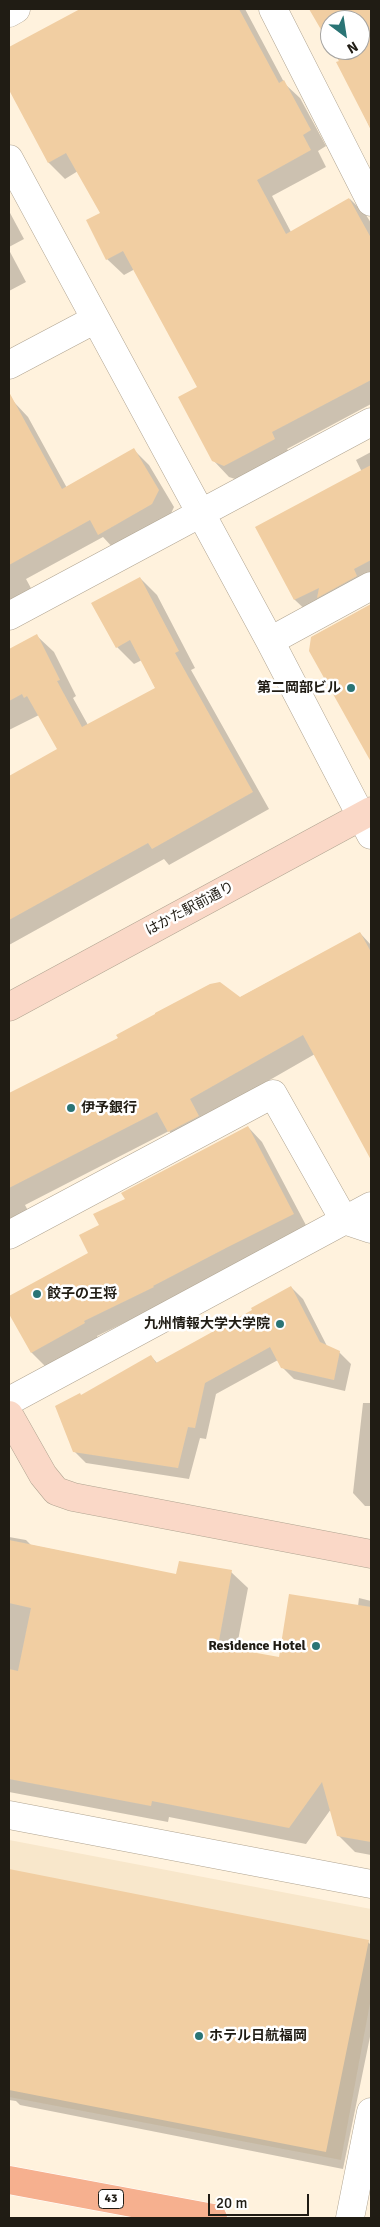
<!DOCTYPE html>
<meta charset="utf-8">
<style>
body{margin:0}
#map{position:relative;width:380px;height:2227px;overflow:hidden;background:#fff2dd;font-family:Signika,sans-serif}
canvas{display:block}
.frame{position:absolute;inset:0;border:10px solid #201c14;pointer-events:none}
.north{position:absolute;left:320px;top:10px;width:50px;height:50px;box-sizing:border-box;background:#fff;border:1px solid #a6a4a1;border-radius:50%;rotate:149deg;font-size:14px;font-weight:700;line-height:20px;text-align:center;color:#201c14}
.north::after{content:'';display:block;margin:auto;width:18px;height:22px;background:#2a7475;clip-path:polygon(50% 0,100% 100%,50% 72%,0 100%)}
.scale{position:absolute;left:208px;top:2194px;width:101px;height:22px;box-sizing:border-box;border:2px solid #201c14;border-top:0;padding-left:6px;font-size:15px;line-height:18px;white-space:nowrap;color:#201c14;-webkit-text-stroke:4px #fff;paint-order:stroke}
</style>
<div id="map">
<canvas width="380" height="2227"></canvas>
<div class="frame"></div>
<div class="north">N</div>
<div class="scale">20 m</div>
</div>
<script>
const g = document.querySelector('canvas').getContext('2d');
g.lineJoin = 'round';
function fillPath(path, color) {
  g.fillStyle = color;
  g.fill(path, 'evenodd');
}
function trace(path, color, width, dash) {
  g.strokeStyle = color;
  g.lineWidth = width;
  g.lineCap = dash ? 'butt' : 'round';
  g.setLineDash(dash || []);
  g.stroke(path);
}
function label(font, color, halo, rows, align = 'center') {
  g.font = font + ' Signika,"Noto Sans JP",sans-serif';
  g.lineWidth = 5;
  g.setLineDash([]);
  g.textBaseline = 'middle';
  g.strokeStyle = halo;
  g.fillStyle = color;
  for (const [text, x, y, turn = 0] of rows) {
    g.save();
    g.translate(x, y);
    g.rotate((+turn || 0) * Math.PI / 180);
    g.textAlign = isNaN(turn) ? turn : align;
    if (halo) g.strokeText(text, 0, 0);
    g.fillText(text, 0, 0);
    g.restore();
  }
}
fillPath(new Path2D(`
 M9 1840 371 1909V1998L341 2160 9 2097Z`), '#f8e7cb');
fillPath(new Path2D(`
 M84 9H245L285 84 300 98 326 146 318 151 326 167 272 196 291 232 350 199 366 215 371 223V404L287 449 291 455 241 481 229 477 213 460 199 387 135 269 124 275 107 259 102 213 78 171 65 179 49 163 9 87V49Z
 M311 9H371V130L334 50H360V20H330V43Z
 M9 211 24 239 9 247Z
 M9 250 26 282 9 291Z
 M13 401 28 417 67 488 134 450 149 465 174 507 168 520 115 550 103 537 26 579 32 590 9 603V403Z
 M371 452V593L312 616 295 600 257 527 362 472 356 460Z
 M140 578 157 595 195 668 191 670 269 809 169 865 164 859 9 945V777L59 749 39 715 9 730V650L37 636 54 652 76 696 73 698 88 725 156 689 142 660 134 664 117 647Z
 M371 605V748L357 734 312 637Z
 M360 933 371 945V1154L367 1150 315 1054 207 1116 186 1148 169 1131 25 1205 35 1224 9 1238V1096L119 1038 239 998Z
 M248 1127 262 1142 308 1229 241 1261 167 1300V1302L97 1336 98 1338 46 1367 32 1353 9 1312V1297L89 1254 100 1226 126 1200Z
 M291 1287 303 1299 327 1346 339 1352 351 1364 345 1391 294 1379 282 1367 278 1360 216 1394 206 1439 200 1438 189 1479 86 1463 74 1451 81 1396 151 1356 157 1363 253 1311Z
 M363 1403H371V1506H365L353 1493Z
 M9 1537 26 1540 31 1545 177 1575 231 1572 248 1588 236 1651 280 1658 358 1606 359 1598 371 1601V1855L355 1852 338 1835 331 1809 306 1844 169 1817 168 1822 9 1792Z
 M9 1870 368 1942 371 1945V2032L343 2169 20 2105 16 2101 9 2100Z`), '#0003');
fillPath(new Path2D(`
 M80 9H239L279 83 284 80 311 130 303 135 311 150 257 180 286 234 349 198 371 238V380L272 432 275 439 224 466 212 461 178 397 197 387 123 251 106 260 86 220 100 213 66 153 48 163 9 90V47Z
 M309 9H371V130L336 62 339 61 333 50H360V20H330V45Z
 M9 392 62 489 134 448 159 490 152 504 98 535 90 520 9 565Z
 M371 465V560L354 569 357 576 317 598 319 588 294 600 255 527Z
 M140 577 179 651 175 653 253 792 152 849 148 843 9 920V776L57 749 27 696 24 698 22 694 9 701V649L37 634 60 680 57 681 82 727 155 688 130 640 116 648 91 603Z
 M371 604V762L309 651 311 637Z
 M360 932 371 952V1160L303 1035 190 1099 199 1116 168 1132 157 1112 9 1188V1093L118 1038 116 1035 155 1014V1013L210 984 220 982 240 997Z
 M248 1126 294 1214 226 1248 153 1286 154 1287 84 1321 85 1323 31 1353 9 1314V1296L88 1253 79 1235 99 1225 93 1214 125 1199 121 1193Z
 M291 1286 320 1342 340 1351 334 1380 281 1368 270 1347 205 1383 195 1428 188 1427 178 1468 73 1452 55 1406 80 1393 81 1395 151 1355 156 1363 252 1310 251 1308Z
 M9 1540 176 1574 179 1561 232 1570 218 1646 279 1657 289 1594 371 1607V1842L337 1836 322 1782 289 1828 152 1801 151 1806 9 1779V1669L18 1671 31 1608 9 1603Z
 M9 1869 369 1940 326 2152 9 2090Z`), '#f1cea2');
const street = new Path2D(`
 M273 9 371 202
 M9 13 16 9
 M9 159 270 641 371 835
 M9 365 94 320
 M9 616 371 422
 M270 641 371 586
 M9 1235 273 1094 344 1220 371 1229
 M9 1401 371 1206
 M9 1815 371 1884
 M350 2218 371 2112`);
const secondary = new Path2D(`
 M9 1007 371 811
 M9 1415 43 1475 56 1491 73 1497 371 1554`);
const primary = new Path2D(`
 M9 2180 213 2218`);
trace(street, '#b0a491', 29);
trace(secondary, '#b0a491', 29);
trace(primary, '#fff', 29);
trace(street, '#fff', 28);
trace(secondary, '#fad8c7', 28);
trace(primary, '#f6b08f', 28);
for (const [x, y, r, color] of [
 [351,688,5,"#2a7475"],
 [71,1108,5,"#2a7475"],
 [37,1294,5,"#2a7475"],
 [280,1324,5,"#2a7475"],
 [316,1646,5,"#2a7475"],
 [199,2036,5,"#2a7475"]
]) {
  const dot = new Path2D();
  dot.arc(x, y, r, 0, 2 * Math.PI);
  g.fillStyle = color;
  g.fill(dot);
  trace(dot, '#fff', 2);
}
for (const [x, y, w] of [
 [111,2199,25]
]) {
  const box = new Path2D();
  box.roundRect(x - w / 2, y - 9.5, w, 19, 4);
  g.fillStyle = '#fff';
  g.fill(box);
  trace(box, '#201c14', 1);
}
label('bold 12px', '#201c14', null, [
 ["43",111,2199]
]);
label('bold 14px', '#201c14', '#fff', [
 ["第二岡部ビル",341,688],
 ["伊予銀行",81,1108,"left"],
 ["餃子の王将",47,1294,"left"],
 ["九州情報大学大学院",270,1324],
 ["Residence Hotel",306,1646],
 ["ホテル日航福岡",209,2036,"left"]
], 'right');
label('14px', '#201c14', '#fff', [
 ["はかた駅前通り",190,909,-28]
]);
</script>
